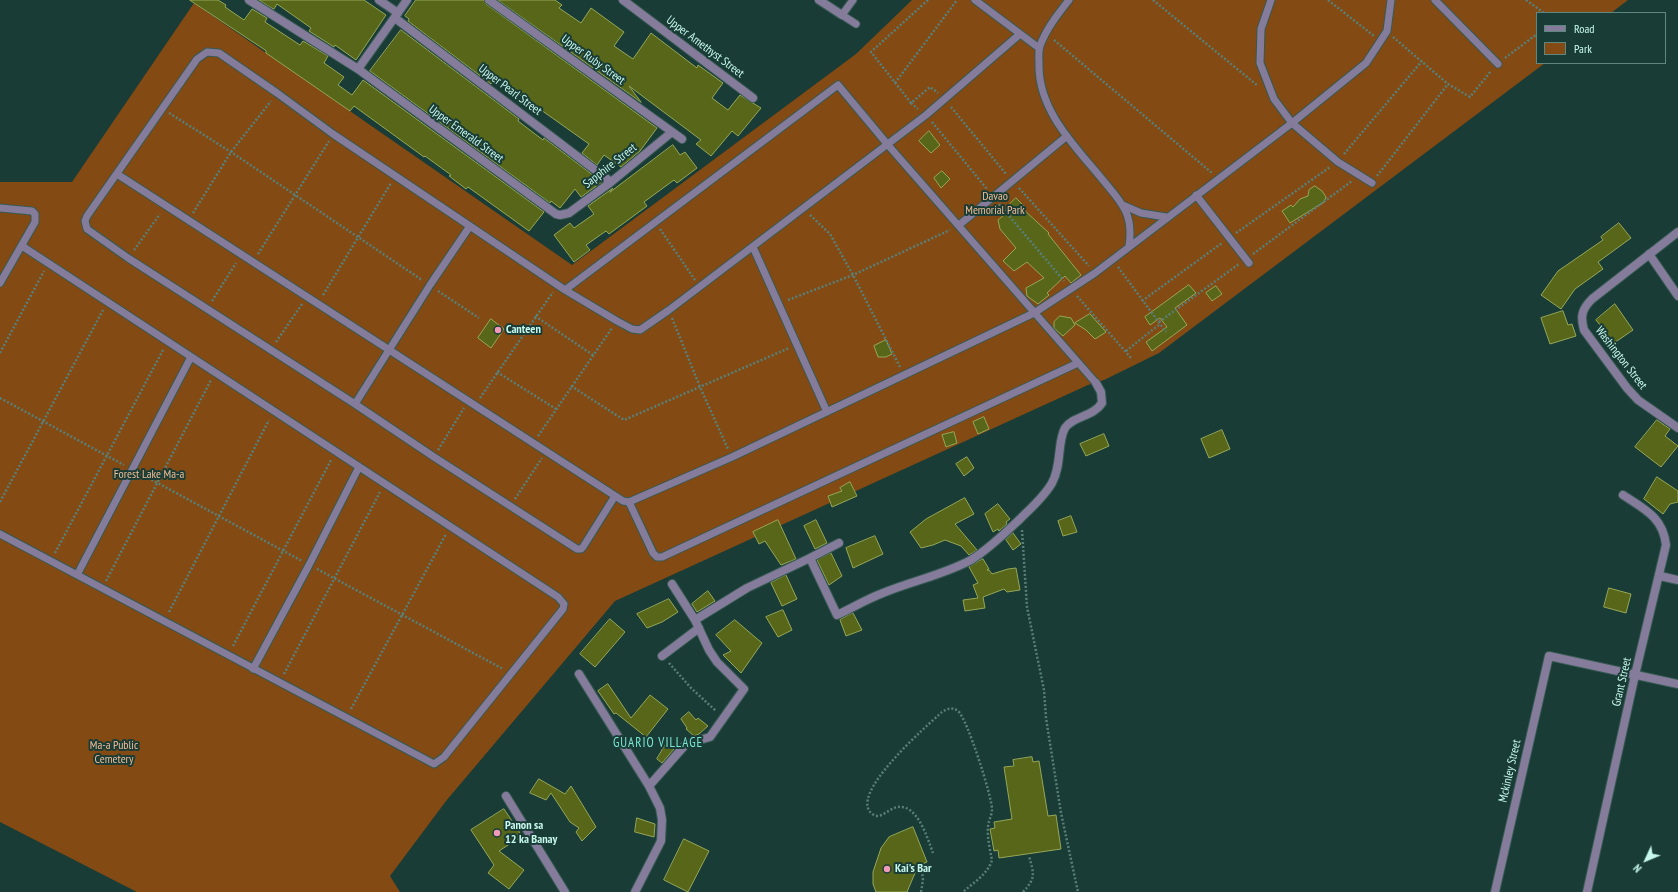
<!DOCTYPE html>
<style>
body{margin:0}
#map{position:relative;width:1678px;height:892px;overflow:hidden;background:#1a3c36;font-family:"PT Sans Narrow",sans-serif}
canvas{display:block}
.legend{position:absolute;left:1536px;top:12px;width:130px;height:52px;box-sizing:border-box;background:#1a3c36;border:1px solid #5f877f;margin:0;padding:5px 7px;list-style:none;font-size:12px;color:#c6f8ed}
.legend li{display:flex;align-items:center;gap:8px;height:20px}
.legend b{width:20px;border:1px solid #5f877f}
.north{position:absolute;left:1626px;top:840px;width:40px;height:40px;-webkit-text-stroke:3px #1a3c36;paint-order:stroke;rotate:226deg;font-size:11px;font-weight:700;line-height:16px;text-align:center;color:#c6f8ed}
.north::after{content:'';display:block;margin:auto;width:14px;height:18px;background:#c6f8ed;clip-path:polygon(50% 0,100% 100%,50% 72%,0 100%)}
</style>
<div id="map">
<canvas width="1678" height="892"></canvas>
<ul class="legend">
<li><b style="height:5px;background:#857c9b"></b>Road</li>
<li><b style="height:11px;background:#834a13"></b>Park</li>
</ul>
<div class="north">N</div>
</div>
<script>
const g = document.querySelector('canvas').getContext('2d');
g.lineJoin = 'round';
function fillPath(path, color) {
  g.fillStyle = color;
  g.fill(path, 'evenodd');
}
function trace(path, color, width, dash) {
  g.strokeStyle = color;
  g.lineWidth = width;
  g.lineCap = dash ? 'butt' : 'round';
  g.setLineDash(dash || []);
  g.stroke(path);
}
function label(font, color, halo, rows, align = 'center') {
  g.font = font + ' "PT Sans Narrow",sans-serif';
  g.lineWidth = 4;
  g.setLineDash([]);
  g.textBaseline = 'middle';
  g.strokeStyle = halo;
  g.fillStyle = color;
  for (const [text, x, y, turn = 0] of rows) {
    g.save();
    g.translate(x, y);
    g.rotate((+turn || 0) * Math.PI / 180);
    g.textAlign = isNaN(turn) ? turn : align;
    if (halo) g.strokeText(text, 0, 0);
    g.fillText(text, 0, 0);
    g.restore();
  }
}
fillPath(new Path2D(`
 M912 0H1628L1611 13H1537V63H1545L1159 353 1104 380 1088 385 615 601 446 801 390 876 400 892H137L0 822V182H72L194 3 572 265 856 54Z`), '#834a13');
const building = new Path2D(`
 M190 0H218L226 5 225 7 244 20 252 9 267 18 265 22 300 45 303 41 328 56 324 63 344 77 338 85 352 95 363 80 544 212 529 231 468 187 466 189 449 176 451 175 425 156 424 157 354 106 350 111 266 53V51Z
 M259 0H364L386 15 356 60 335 45 334 47 309 31 311 28 277 4 274 9Z
 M416 0H484L486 4 657 128 640 151 621 167 604 155 597 165 582 153 589 144 496 78 491 84 408 21 409 19 405 16Z
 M498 0H555L562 5 559 8 581 23 591 8 624 32 614 46 633 59 651 33 697 68 698 65 723 83 712 98 728 110 740 95 761 108 738 136 732 131 711 156 696 144 701 140 629 86 641 102Z
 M401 30 519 119 518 121 543 140 544 138 602 182 581 197 575 189 560 208 551 201 550 203 370 71Z
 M929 131 940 145 931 153 919 141Z
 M673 145 680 155 685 152 697 168 677 183 674 180 644 202 647 206 609 234 606 231 586 245 590 250 574 262 554 235 570 223 574 228 594 214 588 206 613 188 610 192Z
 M942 171 950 179 941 188 934 178Z
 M1315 186 1322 191 1326 197 1324 202 1290 223 1282 211 1291 205 1293 207 1300 199 1308 196 1309 190Z
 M1016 198 1026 208 1024 210 1049 233 1048 234 1081 275 1071 283 1065 276 1047 293 1049 295 1038 304 1027 296 1026 288 1044 278 1027 262 1014 271 1003 261 1016 248 1000 229 998 220 1009 211 1008 206Z
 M1619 223 1631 238 1598 262 1603 269 1575 289 1561 309 1541 295 1558 271 1603 240 1601 237Z
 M1189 285 1196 293 1175 308 1187 325 1152 351 1146 342 1167 327 1160 318 1150 325 1145 317Z
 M1216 286 1222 294 1212 301 1206 293Z
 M1615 304 1633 330 1614 343 1596 320Z
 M1563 311 1568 325 1572 324 1576 336 1550 344 1541 318Z
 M1090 314 1106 332 1095 339 1086 330 1075 323Z
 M1060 316 1071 318 1075 325 1063 336 1054 328V322Z
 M491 319 504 329 491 348 478 338Z
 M886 340 892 354 886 357H878L874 346Z
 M984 417 989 429 978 434 973 422Z
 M1657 420 1670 429 1665 436 1678 446 1661 467 1635 447Z
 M1222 430 1230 449 1209 458 1201 439Z
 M954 432 957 443 946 447 942 435Z
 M1104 434 1109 446 1086 456 1080 444Z
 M967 457 974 468 964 476 956 464Z
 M1657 477 1678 491V502L1670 504 1663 514 1644 499Z
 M850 482 857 496 832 507 828 496 842 491 840 488Z
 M965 498 974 514 955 524 977 550 969 555 961 546 945 540 933 545 921 548 910 532 926 519Z
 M998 504 1010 519 1006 522 1007 524 999 531 998 529 993 532 985 514Z
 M1071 516 1077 532 1063 536 1058 521Z
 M778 520 796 559 781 565 765 541 759 544 753 532Z
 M816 520 827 543 815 549 804 526Z
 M1013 533 1021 544 1013 550 1006 540Z
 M875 536 883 554 853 568 846 548Z
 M831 553 842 576 829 585 817 560Z
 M983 559 989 569 987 570H989L992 574 1008 569 1016 568 1020 590 1007 592 1004 589 983 597 985 608 965 611 963 600 978 598 973 585 978 583 969 567Z
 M786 575 797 599 782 606 771 583Z
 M1609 588 1631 594 1626 613 1604 607Z
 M708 591 715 601 697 612 692 604Z
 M669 599 678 612 662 622 647 628 637 614Z
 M783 610 792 630 778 637 766 617Z
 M853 613 862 630 846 636 840 620Z
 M610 619 625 632 595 667 580 654Z
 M735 620 762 643 741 673 723 655 731 651 716 635Z
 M608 684 631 718 650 695 668 709 646 737 616 713 614 714 598 691Z
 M689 712 696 720 698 718 708 726 699 734 694 736 686 729 687 728 681 719Z
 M666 744 674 749 662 763 657 759Z
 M1032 757 1033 762 1039 761 1048 816 1056 815 1061 849 999 858 998 850 994 851 990 829 995 828 994 822 1012 819 1004 767 1014 766 1013 760Z
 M539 779 565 794 571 786 596 827 582 841 576 832 579 828 570 822 551 793 546 800 530 793Z
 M504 809 522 836 499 851 524 870 509 889 488 873 494 865 471 830Z
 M637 818 655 824 654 837 635 832Z
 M913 827 927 862 918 866 907 892H876L873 884V872L881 848 889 837Z
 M684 839 709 851 688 892 664 880Z`);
fillPath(building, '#586619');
trace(building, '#95a758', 1);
const service = new Path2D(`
 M853 0 842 15 856 24
 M975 0 1039 48
 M1069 0C1058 14 1046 29 1040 46 1038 52 1039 58 1039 64 1038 110 1074 145 1102 179 1121 202 1134 213 1129 246
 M1271 0 1261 29 1260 63 1274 99 1292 123 1338 162 1372 183
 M1435 0 1498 64
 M117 174 623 501 629 502 732 457 1034 313 1095 273 1292 123 1366 63 1387 31 1391 0
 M1196 195 1249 263
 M1125 206 1141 213 1166 217
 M0 208 32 211 35 214V222L0 283
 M959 225 1067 136
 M753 247 827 412
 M565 290 838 85 888 145 1096 383
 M355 404 430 285 470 226
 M615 496 583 547 581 549H577L434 457 355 404 128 258 87 229 85 221 87 216 197 59 207 52 219 53 277 93 333 134 565 290 617 321 632 329 640 330 669 310 926 115 1020 34
 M629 502 653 553 657 557H662L1078 363
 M0 534 434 764 444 757 563 609 564 604 558 597 22 246
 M77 575 191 357
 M253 669 309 565 359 467`);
const minor = new Path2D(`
 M249 0 358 69 556 214 560 215 569 213 611 182 672 132
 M379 0 398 13
 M489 0 682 139
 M623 0 753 98
 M819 0 842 15
 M395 18 611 182
 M358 69 407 0
 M1678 232 1592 299C1582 309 1580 316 1584 330L1627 388 1638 400 1678 428
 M1649 254 1678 296
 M810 558 839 543
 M1660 576 1678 580
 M695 620 747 588 810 558 837 615C852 608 867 599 883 593 912 581 943 575 971 560 989 549 1004 534 1020 519 1031 508 1044 497 1052 483 1062 465 1057 442 1065 428 1073 416 1093 417 1102 403L1101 392 1096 383
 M662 656 699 628
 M579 674 649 786 660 808 662 820 661 841 635 892
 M649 786 686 744 710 737 744 689 717 662 709 650 695 620 672 584
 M506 796 565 892
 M1495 892 1549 656 1678 684
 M1587 892 1635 675 1666 545C1663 517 1644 509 1623 495`);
trace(service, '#365a53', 9);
trace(minor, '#365a53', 10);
trace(new Path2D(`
 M928 0 871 52 911 103 930 87 938 93
 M1153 0 1258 86
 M1328 0 1374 36
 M1526 0 1544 13
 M1393 37 1448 84 1470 97 1491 71
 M1054 40 1212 173
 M1505 58 1537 34
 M895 83 957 0
 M911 103 918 109
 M951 107 1006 174
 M169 113 231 152 422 280
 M932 122 987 189
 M1344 154 1422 61
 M1377 176 1448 84
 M1019 188 1089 266
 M999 204 1064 281
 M193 213 231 152 271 101
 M810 215 830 234 853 275 900 367
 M660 229 695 280
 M1236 233 1330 167
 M134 250 160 214
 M258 254 329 141
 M1253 254 1352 181
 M1118 267 1166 332
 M438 291 479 318
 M323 295 391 183
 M1077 296 1131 358
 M788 300 853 275 950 230
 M212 301 236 263
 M1142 301 1222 243
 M535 316 593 355
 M672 318 700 387 728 449
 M1159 322 1239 264
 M276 342 302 304
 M1126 351 1160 324
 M0 353 44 271
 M497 372 556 409
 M571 386 624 420 789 348
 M0 398 124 465
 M480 398 553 292
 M538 436 612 328
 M438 450 464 408
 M141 474 302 561
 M515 499 542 458
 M0 502 103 310
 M1022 530 1027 607 1044 690 1046 718 1061 813 1078 892
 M55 553 163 350
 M317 569 503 669
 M106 581 211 380
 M169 612 269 420
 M233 646 331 460
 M669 663 691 688 716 711
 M284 674 380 492
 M351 709 446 534
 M933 853C927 837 915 795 890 810 885 813 879 818 874 815 843 798 929 724 942 712 948 708 953 707 958 711 967 718 992 797 992 809 992 816 988 821 988 827 987 837 990 850 992 860 988 874 973 883 963 892
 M921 892 923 880 921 865
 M1023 892C1036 878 1034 874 1029 856`), '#587f78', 2.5, [2, 2]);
trace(service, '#857c9b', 7);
trace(minor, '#857c9b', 8);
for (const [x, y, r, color] of [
 [498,330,4,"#f09ab5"],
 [497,833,4,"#f09ab5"],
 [887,869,4,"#f09ab5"]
]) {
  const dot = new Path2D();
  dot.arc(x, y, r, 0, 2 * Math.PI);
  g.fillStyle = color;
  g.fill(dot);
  trace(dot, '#1a3c36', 1.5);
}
label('12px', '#c6f8ed', '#1a3c36', [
 ["Upper Amethyst Street",705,47,37],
 ["Upper Ruby Street",593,60,36],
 ["Upper Pearl Street",510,90,37],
 ["Upper Emerald Street",466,134,36],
 ["Sapphire Street",610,166,-38],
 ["Washington Street",1621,358,52],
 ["Grant Street",1622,682,-77],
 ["Mckinley Street",1510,771,-77]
]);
label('12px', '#efbc94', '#1a3c36', [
 ["Davao",995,197],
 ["Memorial Park",995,211],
 ["Forest Lake Ma-a",149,475],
 ["Ma-a Public",114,746],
 ["Cemetery",114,760]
]);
label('bold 12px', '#c6f8ed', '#1a3c36', [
 ["Canteen",506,330],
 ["Panon sa",505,826],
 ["12 ka Banay",505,840],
 ["Kai's Bar",895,869]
], 'left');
g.letterSpacing = '1px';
label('13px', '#7ae7d2', '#1a3c36', [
 ["GUARIO VILLAGE",658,743]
]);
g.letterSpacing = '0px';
</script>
